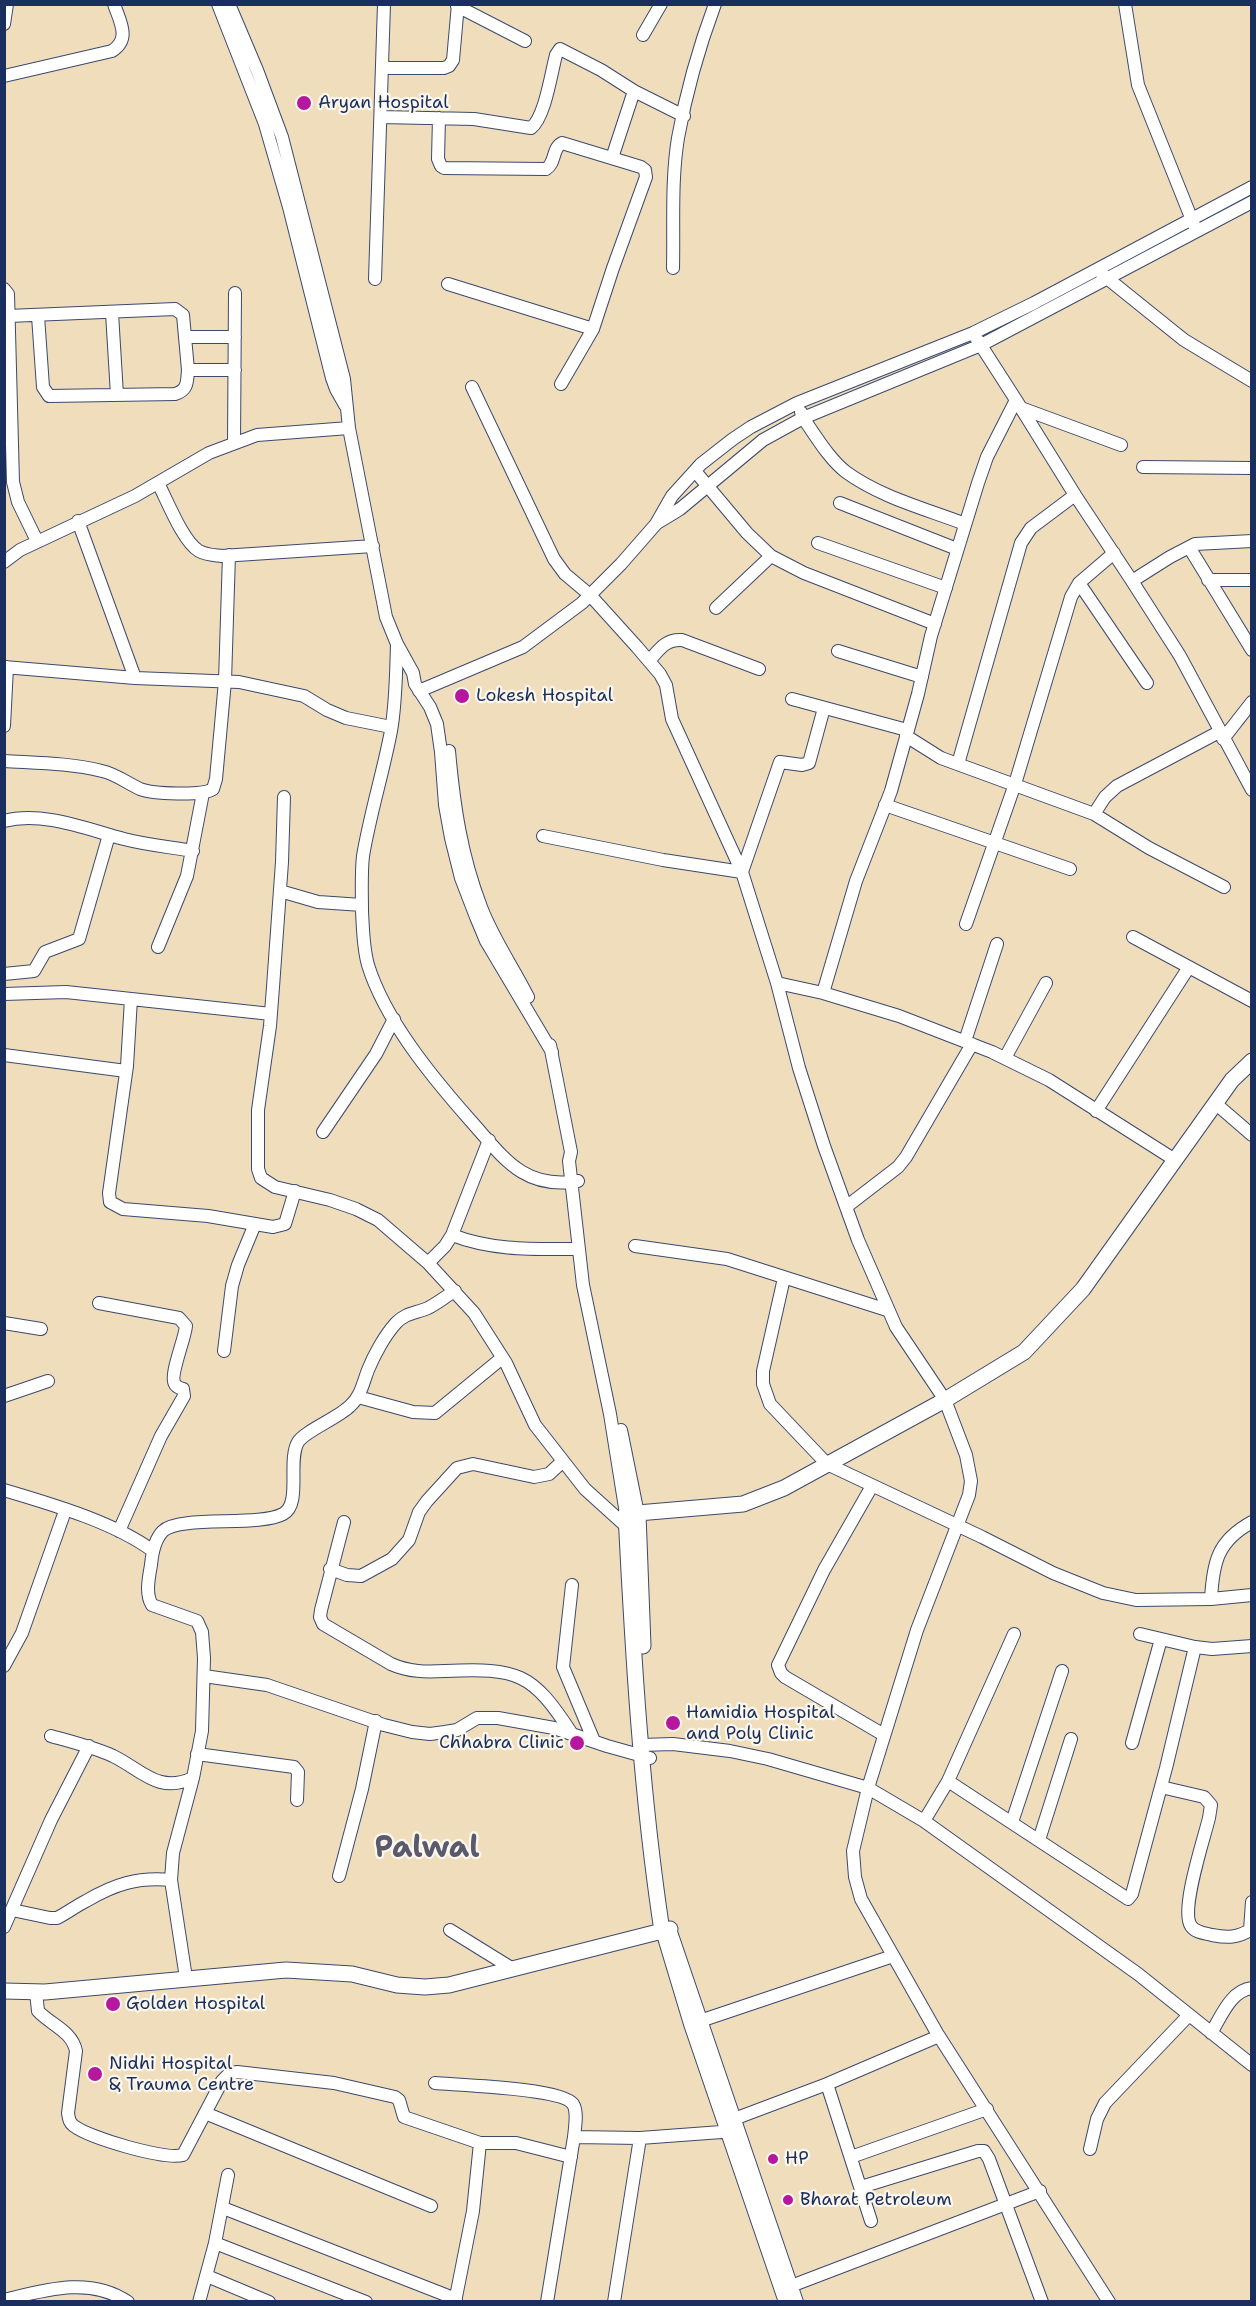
<!DOCTYPE html>
<style>
body{margin:0}
#map{position:relative;width:1256px;height:2306px;overflow:hidden;background:#f0ddbc;font-family:"Shantell Sans",sans-serif}
canvas{display:block}
.frame{position:absolute;inset:0;border:6px solid #1b2f5e;pointer-events:none}
</style>
<div id="map">
<canvas width="1256" height="2306"></canvas>
<div class="frame"></div>
</div>
<script>
const g = document.querySelector('canvas').getContext('2d');
g.lineJoin = 'round';
function trace(path, color, width, dash) {
  g.strokeStyle = color;
  g.lineWidth = width;
  g.lineCap = dash ? 'butt' : 'round';
  g.setLineDash(dash || []);
  g.stroke(path);
}
function label(font, color, halo, rows, align = 'center') {
  g.font = font + ' "Shantell Sans",sans-serif';
  g.lineWidth = 4.5;
  g.setLineDash([]);
  g.textBaseline = 'middle';
  g.strokeStyle = halo;
  g.fillStyle = color;
  for (const [text, x, y, turn = 0] of rows) {
    g.save();
    g.translate(x, y);
    g.rotate((+turn || 0) * Math.PI / 180);
    g.textAlign = isNaN(turn) ? turn : align;
    if (halo) g.strokeText(text, 0, 0);
    g.fillText(text, 0, 0);
    g.restore();
  }
}
const minor = new Path2D(`
 M218 4 265 124 289 207 332 378 336 389 345 405
 M229 4 257 70 282 137 344 379 349 428 386 617 397 644 413 673 415 684 430 707 437 724 441 752 445 805 451 838 461 878 476 917 486 941 552 1052
 M1125 4 1138 85 1194 225
 M457 6 525 41
 M4 24 7 4
 M643 35 661 4
 M383 68H444L449 66 453 60 458 4
 M4 76 112 51C131 39 120 22 114 4
 M381 117 474 119 531 128C545 117 551 74 556 55L560 49 601 70 634 91 684 116
 M439 118 438 159 441 166 444 168 546 169C556 163 552 148 562 143L641 167 645 170 646 177 613 268 593 329 561 384
 M612 158 634 91
 M673 268C674 225 671 181 678 138 686 93 699 47 715 4
 M1102 274 1184 340 1252 381
 M375 279 384 4
 M448 284 593 329
 M4 289 8 294 13 482 18 502 37 541
 M112 313 117 395
 M8 316 175 309 183 315 188 370H235
 M38 316 43 387 49 396 175 394C188 390 187 382 188 370
 M185 337H235
 M472 387 554 559 565 574 590 595 637 647 660 674 666 685 672 719 742 872 777 983 799 1068 824 1146 858 1240 896 1327 945 1400 966 1455 971 1481 969 1495 917 1630 868 1788 853 1851 855 1877 861 1899 937 2033 1109 2302
 M1016 400 1075 495 1132 581
 M1021 408 1121 445
 M801 412 803 418C816 436 829 459 846 472 880 497 926 509 965 524
 M234 443 235 293
 M1143 467 1252 468
 M695 471 747 533 771 556 804 573 935 624
 M158 483C167 500 183 542 199 551 206 555 215 555 222 556L373 546
 M840 503 957 549
 M78 521 135 678
 M657 523 680 509 763 440 803 418 981 345 1252 202
 M1252 541 1195 544 1170 557 1132 581 1180 656 1252 790
 M818 543 946 588
 M1189 547 1252 650
 M4 562 20 550 135 496 209 453 257 435 349 428
 M1208 580H1252
 M1079 583 1147 683
 M716 608 771 556
 M397 645C396 673 396 703 391 731 383 773 370 814 363 856 361 874 362 892 362 911 363 929 363 947 368 965 385 1020 432 1077 470 1120 503 1157 523 1190 578 1181
 M838 651 922 677
 M649 661C659 650 665 639 682 640L759 669
 M4 667 135 678 239 682 304 696 327 710 346 718 391 727
 M419 691 523 647 582 603 621 564 656 524 672 496 701 464 733 439 751 427 797 403 973 333 1034 303 1252 187
 M792 699 907 730
 M4 726 7 667
 M906 736 941 758 1094 814 1105 797 1117 786 1219 732
 M1223 739 1252 702
 M449 751C454 806 461 855 481 907 493 939 513 967 528 997
 M4 761C37 763 70 763 102 771 116 774 127 783 140 789 152 794 203 796 213 789L216 779 225 681 229 555
 M958 764 1021 543 1031 528 1075 495
 M284 797 282 862 273 987 270 1026 258 1110V1169L261 1178 275 1187 330 1200 356 1209 378 1220 428 1263 474 1313 506 1363 535 1425 585 1489 627 1527H633
 M885 805 1070 869
 M1094 814 1149 848 1224 887
 M4 821C43 811 86 829 124 839 147 845 170 847 193 851
 M543 836 663 860 742 872 780 762 802 765 809 763 824 708
 M280 891 318 902 362 905
 M966 924 1015 784 1071 597 1079 583 1114 553
 M1133 937 1252 1001
 M158 947 187 876 203 793
 M4 974 34 971 45 952 79 939 109 835
 M777 983 823 993 899 1016 992 1052 1049 1080 1175 1160
 M823 993 856 881 891 791 918 694 931 636 978 483 987 457 1016 400 973 333
 M4 994 66 992 271 1014
 M131 999 127 1066 109 1193 110 1202 123 1209 208 1216 273 1227 285 1224 295 1191
 M965 1041 997 944
 M550 1045 571 1152 569 1161 583 1285 610 1414 626 1514
 M4 1055 126 1071
 M1005 1058 1046 983
 M1215 1103 1252 1135
 M1096 1111 1189 967
 M323 1132 376 1054 394 1019
 M846 1207 898 1167 906 1157 972 1044
 M452 1235C493 1251 535 1249 578 1249
 M635 1246 727 1259 887 1310
 M428 1263 445 1246 452 1235 489 1140
 M784 1278 763 1371V1384L770 1404 827 1464 982 1537 1053 1573 1103 1593 1136 1600 1211 1599 1252 1595
 M99 1303 179 1318 186 1326C185 1339 169 1376 175 1384 176 1387 180 1388 183 1389L184 1396 161 1436 119 1531
 M4 1323 41 1329
 M224 1351 232 1286 238 1265 255 1224
 M4 1396 48 1381
 M358 1397 413 1412 435 1413 502 1358
 M621 1430 638 1514
 M872 1486 824 1570 778 1665 781 1673 785 1677 884 1735
 M4 1490C51 1504 114 1522 153 1551
 M344 1522 321 1610 320 1617 323 1624 391 1664C409 1672 426 1672 445 1671 518 1668 532 1672 572 1734
 M330 1569 347 1575 361 1576 392 1559 409 1540 419 1512 427 1501 457 1468 473 1464 534 1477 549 1474 563 1461
 M572 1585 563 1667 594 1741
 M1211 1599C1213 1563 1217 1541 1252 1522
 M1140 1634 1195 1647 1212 1649 1252 1646
 M4 1666 22 1633 65 1511
 M204 1676 267 1685 384 1725 412 1732 430 1734 445 1732 457 1730 477 1718H498L554 1728 607 1746 650 1758
 M51 1736C72 1742 93 1747 113 1756 142 1770 158 1794 193 1778
 M1132 1743 1161 1639
 M641 1745 673 1744 730 1751 768 1759 868 1788 924 1821 1138 1974 1252 2065
 M197 1754 294 1767 298 1772 297 1800
 M948 1781 1128 1899 1132 1894 1166 1768 1195 1647
 M1161 1787 1204 1797 1211 1805 1209 1818C1204 1839 1180 1910 1191 1926 1196 1933 1204 1933 1212 1935 1228 1938 1237 1938 1252 1929
 M924 1821 948 1781 1014 1634
 M1012 1822 1062 1671
 M1039 1840 1071 1739
 M339 1876 362 1789 376 1721
 M12 1910 50 1918H57C67 1913 76 1906 86 1901 115 1884 137 1877 171 1880
 M4 1927 51 1820 89 1746
 M670 1929 797 2302
 M450 1930 513 1969
 M1250 1930 1252 1902
 M662 1931 690 2024 785 2302
 M186 1978 171 1880 173 1853 193 1778 202 1731 204 1658 202 1632 197 1621 152 1605C145 1594 149 1577 151 1565 152 1554 154 1540 163 1531 180 1515 259 1527 283 1514 302 1504 287 1461 298 1442 305 1431 338 1418 350 1406 361 1396 363 1383 368 1370 374 1355 385 1335 396 1323 405 1313 417 1313 428 1308 438 1303 446 1296 455 1291
 M36 1992 38 2011C51 2025 72 2031 76 2051L68 2113C69 2119 69 2122 74 2126 90 2138 164 2160 183 2155L222 2081 228 2075 237 2072 334 2083 395 2097 399 2100 404 2117 480 2143H516L571 2157
 M700 2021 893 1956
 M1211 2033C1221 2017 1231 1990 1252 1988
 M435 2083C458 2085 562 2088 573 2104 578 2112 575 2127 574 2137L547 2302
 M827 2084 871 2221
 M205 2113 431 2206
 M734 2119 827 2084 939 2036
 M574 2137 640 2138 735 2131
 M1090 2149 1097 2119 1105 2103 1189 2015
 M851 2157 987 2109
 M861 2187 978 2151H984L989 2159 1042 2302
 M223 2208 456 2299
 M215 2243 366 2302
 M207 2276 269 2302
 M791 2286 1040 2191
 M4 2300C45 2290 90 2276 128 2302
 M199 2302 215 2243 228 2175
 M455 2302 473 2211 480 2143
 M614 2302 640 2138`);
const major = new Path2D(`
 M638 1514 643 1646
 M662 1931C641 1793 633 1653 626 1514L743 1504 784 1488 945 1400 1024 1352 1083 1289 1232 1080 1252 1061
 M4 1991 45 1992 286 1970 352 1974 397 1985 425 1987 449 1985 670 1929`);
trace(minor, '#3b496c', 14);
trace(major, '#3b496c', 17);
trace(minor, '#fff', 12);
trace(major, '#fff', 15);
for (const [x, y, r, color] of [
 [304,103,8,"#b5179e"],
 [462,696,8,"#b5179e"],
 [673,1723,8,"#b5179e"],
 [577,1743,8,"#b5179e"],
 [113,2004,8,"#b5179e"],
 [95,2074,8,"#b5179e"],
 [773,2159,6,"#b5179e"],
 [788,2200,6,"#b5179e"]
]) {
  const dot = new Path2D();
  dot.arc(x, y, r, 0, 2 * Math.PI);
  g.fillStyle = color;
  g.fill(dot);
  trace(dot, '#fbf7ec', 2);
}
label('18px', '#1b2f5e', '#fbf7ec', [
 ["Aryan Hospital",318,103],
 ["Lokesh Hospital",476,696],
 ["Hamidia Hospital",686,1713],
 ["and Poly Clinic",686,1734],
 ["Chhabra Clinic",564,1743,"right"],
 ["Golden Hospital",126,2004],
 ["Nidhi Hospital",109,2064],
 ["& Trauma Centre",109,2085],
 ["HP",785,2159],
 ["Bharat Petroleum",800,2200]
], 'left');
label('bold 30px', '#5b5a6d', '#fbf7ec', [
 ["Palwal",427,1849]
]);
</script>
